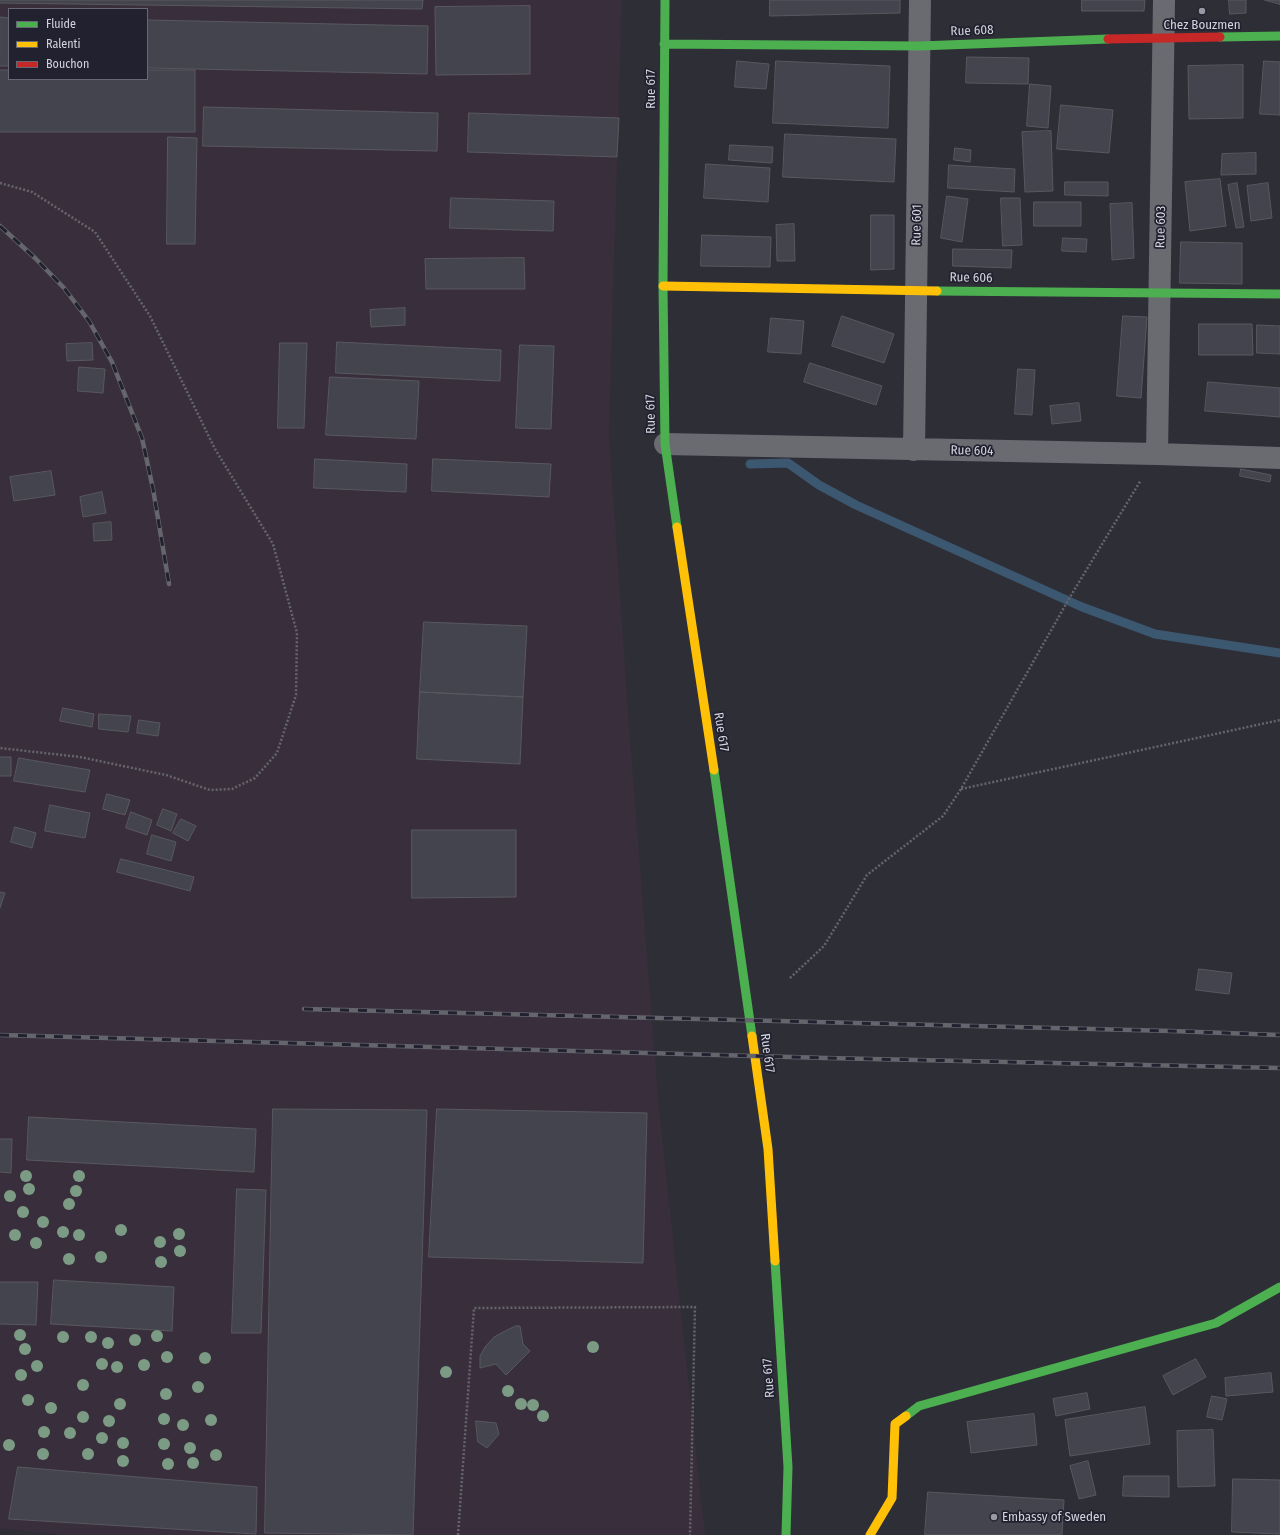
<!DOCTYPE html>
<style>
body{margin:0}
#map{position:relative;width:1280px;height:1535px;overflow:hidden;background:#2e2e37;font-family:"Fira Sans Condensed",sans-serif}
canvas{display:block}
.legend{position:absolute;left:8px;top:8px;width:140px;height:72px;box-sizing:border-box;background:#212130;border:1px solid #686875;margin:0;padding:5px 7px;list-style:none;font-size:12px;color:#d2d3dd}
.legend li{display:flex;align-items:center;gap:8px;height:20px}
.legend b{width:20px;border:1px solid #686875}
</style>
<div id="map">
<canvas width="1280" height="1535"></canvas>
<ul class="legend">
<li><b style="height:5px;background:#4caf50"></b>Fluide</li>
<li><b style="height:5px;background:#ffc107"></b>Ralenti</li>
<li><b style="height:5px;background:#c62828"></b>Bouchon</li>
</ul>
</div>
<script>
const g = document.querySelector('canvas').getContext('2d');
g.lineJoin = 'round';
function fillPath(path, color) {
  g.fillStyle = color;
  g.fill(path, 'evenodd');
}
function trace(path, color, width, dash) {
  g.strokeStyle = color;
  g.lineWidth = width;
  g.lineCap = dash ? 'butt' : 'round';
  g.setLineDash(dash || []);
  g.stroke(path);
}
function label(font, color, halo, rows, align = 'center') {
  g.font = font + ' "Fira Sans Condensed",sans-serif';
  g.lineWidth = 3.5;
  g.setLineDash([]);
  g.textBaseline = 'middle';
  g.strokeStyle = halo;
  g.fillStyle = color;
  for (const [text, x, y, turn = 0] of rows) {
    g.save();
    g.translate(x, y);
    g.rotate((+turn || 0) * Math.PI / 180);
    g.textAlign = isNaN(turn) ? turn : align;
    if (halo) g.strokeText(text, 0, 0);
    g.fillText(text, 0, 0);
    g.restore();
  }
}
fillPath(new Path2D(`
 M0 0H622L609 433 629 725 659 1108 705 1535H63L0 1528ZM9 9H147V79H9Z`), '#392f3c');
trace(new Path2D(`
 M750 464 788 463 819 485 856 505 1082 607 1155 634 1280 653`), '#3c5770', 9);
const building = new Path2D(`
 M0 0H423L422 9 0 3Z
 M770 0H900V13L770 16Z
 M1082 0H1145L1144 11H1082Z
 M1229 0H1246V13L1230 14Z
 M1265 0H1280V4Z
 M530 6V74L436 75 435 7Z
 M0 17 9 18V66H0Z
 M147 20 428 26 427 74 147 68Z
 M967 57 1029 58 1028 84 966 83Z
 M737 61 769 64 766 89 735 87Z
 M776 61 890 66 888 128 773 123Z
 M1264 61 1280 62V115L1260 114Z
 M1243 65V118L1189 119 1188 66Z
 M0 70H9V79H147V70H195V132H0Z
 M1030 84 1051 86 1048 128 1027 126Z
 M1061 105 1113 110 1109 153 1057 149Z
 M204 107 438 113 437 151 203 146Z
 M469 113 619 118 617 157 468 152Z
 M1051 131 1053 191 1025 192 1022 132Z
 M785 134 896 139 894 182 783 177Z
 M168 137 197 138 195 244H167Z
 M730 145 773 147 772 163 729 160Z
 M955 148 971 150 970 162 954 160Z
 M1256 153V174L1221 175 1222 154Z
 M706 164 770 168 768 202 704 198Z
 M949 165 1015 169 1014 192 948 188Z
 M1220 179 1226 226 1190 231 1185 182Z
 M1065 182H1108V196L1065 195Z
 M1237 183 1244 227 1236 228 1228 185Z
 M1268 183 1272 218 1251 221 1247 186Z
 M947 196 968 199 962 242 941 238Z
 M451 198 554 201 553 231 450 228Z
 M1001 198H1020L1022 245 1003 246Z
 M1034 202H1081V226H1034Z
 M1132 203 1134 258 1112 260 1110 204Z
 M871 215H894V269L871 270Z
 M794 224 795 261H777L776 225Z
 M702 235 771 237 770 267 701 266Z
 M1063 238 1087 239 1086 252 1062 251Z
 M1181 242 1242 243V284L1180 283Z
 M953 249 1012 250 1011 268 953 266Z
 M524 258 525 289H426L425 259Z
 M405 308V325L371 327 370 310Z
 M842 316 894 334 884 363 832 346Z
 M1123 316 1147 317 1141 398 1117 396Z
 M771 318 804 321 801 354 768 352Z
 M1199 324H1252L1253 355H1199Z
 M1257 325 1280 326V354L1257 353Z
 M337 342 501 350 500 381 336 373Z
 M92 343 93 360 67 361 66 344Z
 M280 343H307L304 428H278Z
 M520 345 554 346 551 429 516 428Z
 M810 363 882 386 876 405 804 382Z
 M79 367 105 369 103 393 78 391Z
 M1018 369 1035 370 1032 415 1015 414Z
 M330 377 419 381 416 439 326 435Z
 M1208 382 1280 388V417L1205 411Z
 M1079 403 1081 421 1052 424 1050 406Z
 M315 459 407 464 406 492 314 488Z
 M433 459 551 464 549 497 432 491Z
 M1241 469 1271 475 1270 482 1240 476Z
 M51 471 55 495 14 501 10 477Z
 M102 492 106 513 83 517 80 497Z
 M111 522 112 540 94 541 93 524Z
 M424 622 527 626 523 697 420 692Z
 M420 692 523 697 520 764 417 759Z
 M63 708 94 714 92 727 60 721Z
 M99 714 131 716 128 732 99 729Z
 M139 720 160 723 158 736 137 733Z
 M0 757H11V776H0Z
 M19 758 90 770 85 792 14 781Z
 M107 794 130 800 125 815 103 809Z
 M50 805 90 813 85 838 45 831Z
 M163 809 177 814 171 831 157 825Z
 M131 812 152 820 147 835 126 828Z
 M181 819 196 826 188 841 173 833Z
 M15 827 36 833 32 848 11 842Z
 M412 830H516V897L412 898Z
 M152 835 176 842 171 861 147 854Z
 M121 859 194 877 190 891 117 872Z
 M0 892 5 893 0 908Z
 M1199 969 1232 973 1229 994 1196 990Z
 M273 1109 427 1110 413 1535 265 1533Z
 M437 1109 647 1113 643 1263 429 1257Z
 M29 1117 256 1129 254 1172 27 1160Z
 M0 1139H12L11 1173 0 1172Z
 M237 1189 266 1190 261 1333H232Z
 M54 1280 174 1287 172 1331 51 1324Z
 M0 1282H38L36 1325 0 1324Z
 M516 1326H520L523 1344 530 1351 506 1375 496 1364 480 1368V1356L485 1347 494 1337 507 1330Z
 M1196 1359 1206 1377 1173 1395 1163 1376Z
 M1271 1373 1273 1392 1226 1396 1225 1378Z
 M1087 1393 1090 1409 1056 1416 1053 1399Z
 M1212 1396 1227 1399 1222 1420 1207 1417Z
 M1145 1407 1150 1444 1070 1456 1065 1420Z
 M1034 1414 1037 1445 971 1453 967 1422Z
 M476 1421 496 1423 499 1434 487 1448 478 1442Z
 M1213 1430 1215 1486 1178 1487 1177 1431Z
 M1088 1461 1096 1495 1079 1499 1070 1466Z
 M18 1467 257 1487 256 1534 9 1519Z
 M1124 1476H1169V1497L1123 1496Z
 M1233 1479 1280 1480V1534L1232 1532Z
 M928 1492 1064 1500 1062 1535H925Z`);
fillPath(building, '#44444e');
trace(building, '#585860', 1);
trace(new Path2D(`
 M0 183 32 192 95 232 150 316 215 449 273 544 297 633 296 695 277 753 255 778 232 789 210 790 166 775 80 757 0 748
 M961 789 1280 720
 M790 978 824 946 867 875 943 816 961 789 1070 597 1141 480
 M458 1535 474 1308 695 1307 690 1535`), '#65656c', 2.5, [2, 2]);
trace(new Path2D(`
 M665 444 1157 454 1280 458
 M914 450 920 0
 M1157 454 1164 0`), '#6a6a71', 22);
trace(new Path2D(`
 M665 0 663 286 665 444 677 527
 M1220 37 1280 36
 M664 44 919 46 1108 39
 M937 291 1280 294
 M714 770 752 1036
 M775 1261 788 1467 786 1535
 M906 1416 919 1406 1216 1323 1280 1287`), '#4caf50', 9);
trace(new Path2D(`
 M663 286 937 291
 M677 527 714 770
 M752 1036 768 1149 775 1261
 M870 1535 892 1498 895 1424 906 1416`), '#ffc107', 9);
trace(new Path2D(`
 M1108 39 1220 37`), '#c62828', 9);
const rail = new Path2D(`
 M0 226 35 258 64 288 89 321 112 362 142 438 153 489 169 584
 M304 1009 1171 1031 1280 1035
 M0 1035 826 1058 1280 1068`);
trace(rail, '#65656d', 4.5);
trace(rail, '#212130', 3, [9]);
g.fillStyle = '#7c9b85';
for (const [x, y] of [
 [26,1176],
 [79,1176],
 [29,1189],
 [76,1191],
 [10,1196],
 [69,1204],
 [23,1212],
 [43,1222],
 [121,1230],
 [63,1232],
 [179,1234],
 [15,1235],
 [79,1235],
 [160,1242],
 [36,1243],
 [180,1251],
 [101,1257],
 [69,1259],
 [161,1262],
 [20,1335],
 [157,1336],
 [63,1337],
 [91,1337],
 [135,1340],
 [108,1343],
 [593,1347],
 [25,1349],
 [167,1357],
 [205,1358],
 [102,1364],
 [144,1365],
 [37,1366],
 [117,1367],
 [446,1372],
 [21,1375],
 [83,1385],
 [198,1387],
 [508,1391],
 [166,1394],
 [28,1400],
 [120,1404],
 [521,1404],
 [533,1405],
 [51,1408],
 [543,1416],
 [83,1417],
 [164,1419],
 [211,1420],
 [109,1421],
 [183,1425],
 [44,1432],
 [70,1433],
 [102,1438],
 [123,1443],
 [164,1444],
 [9,1445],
 [190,1448],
 [43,1454],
 [88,1454],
 [216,1455],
 [123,1461],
 [193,1463],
 [168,1464]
]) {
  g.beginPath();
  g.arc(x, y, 6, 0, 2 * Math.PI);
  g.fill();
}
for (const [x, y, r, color] of [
 [1202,11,4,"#9999a3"],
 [994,1517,4,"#9999a3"]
]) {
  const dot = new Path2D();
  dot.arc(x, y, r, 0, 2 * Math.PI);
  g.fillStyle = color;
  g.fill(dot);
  trace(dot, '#212130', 1.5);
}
label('13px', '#d2d3dd', '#212130', [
 ["Chez Bouzmen",1202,25],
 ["Embassy of Sweden",1002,1517,"left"]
]);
label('13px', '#d2d3dd', '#212130', [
 ["Rue 608",972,31,-2],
 ["Rue 617",651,89,-90],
 ["Rue 601",917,225,-89],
 ["Rue 603",1161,227,-89],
 ["Rue 606",971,278,1],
 ["Rue 617",651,414,-91],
 ["Rue 604",972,451,1],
 ["Rue 617",721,732,81],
 ["Rue 617",767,1053,82],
 ["Rue 617",769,1378,-94]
]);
</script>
